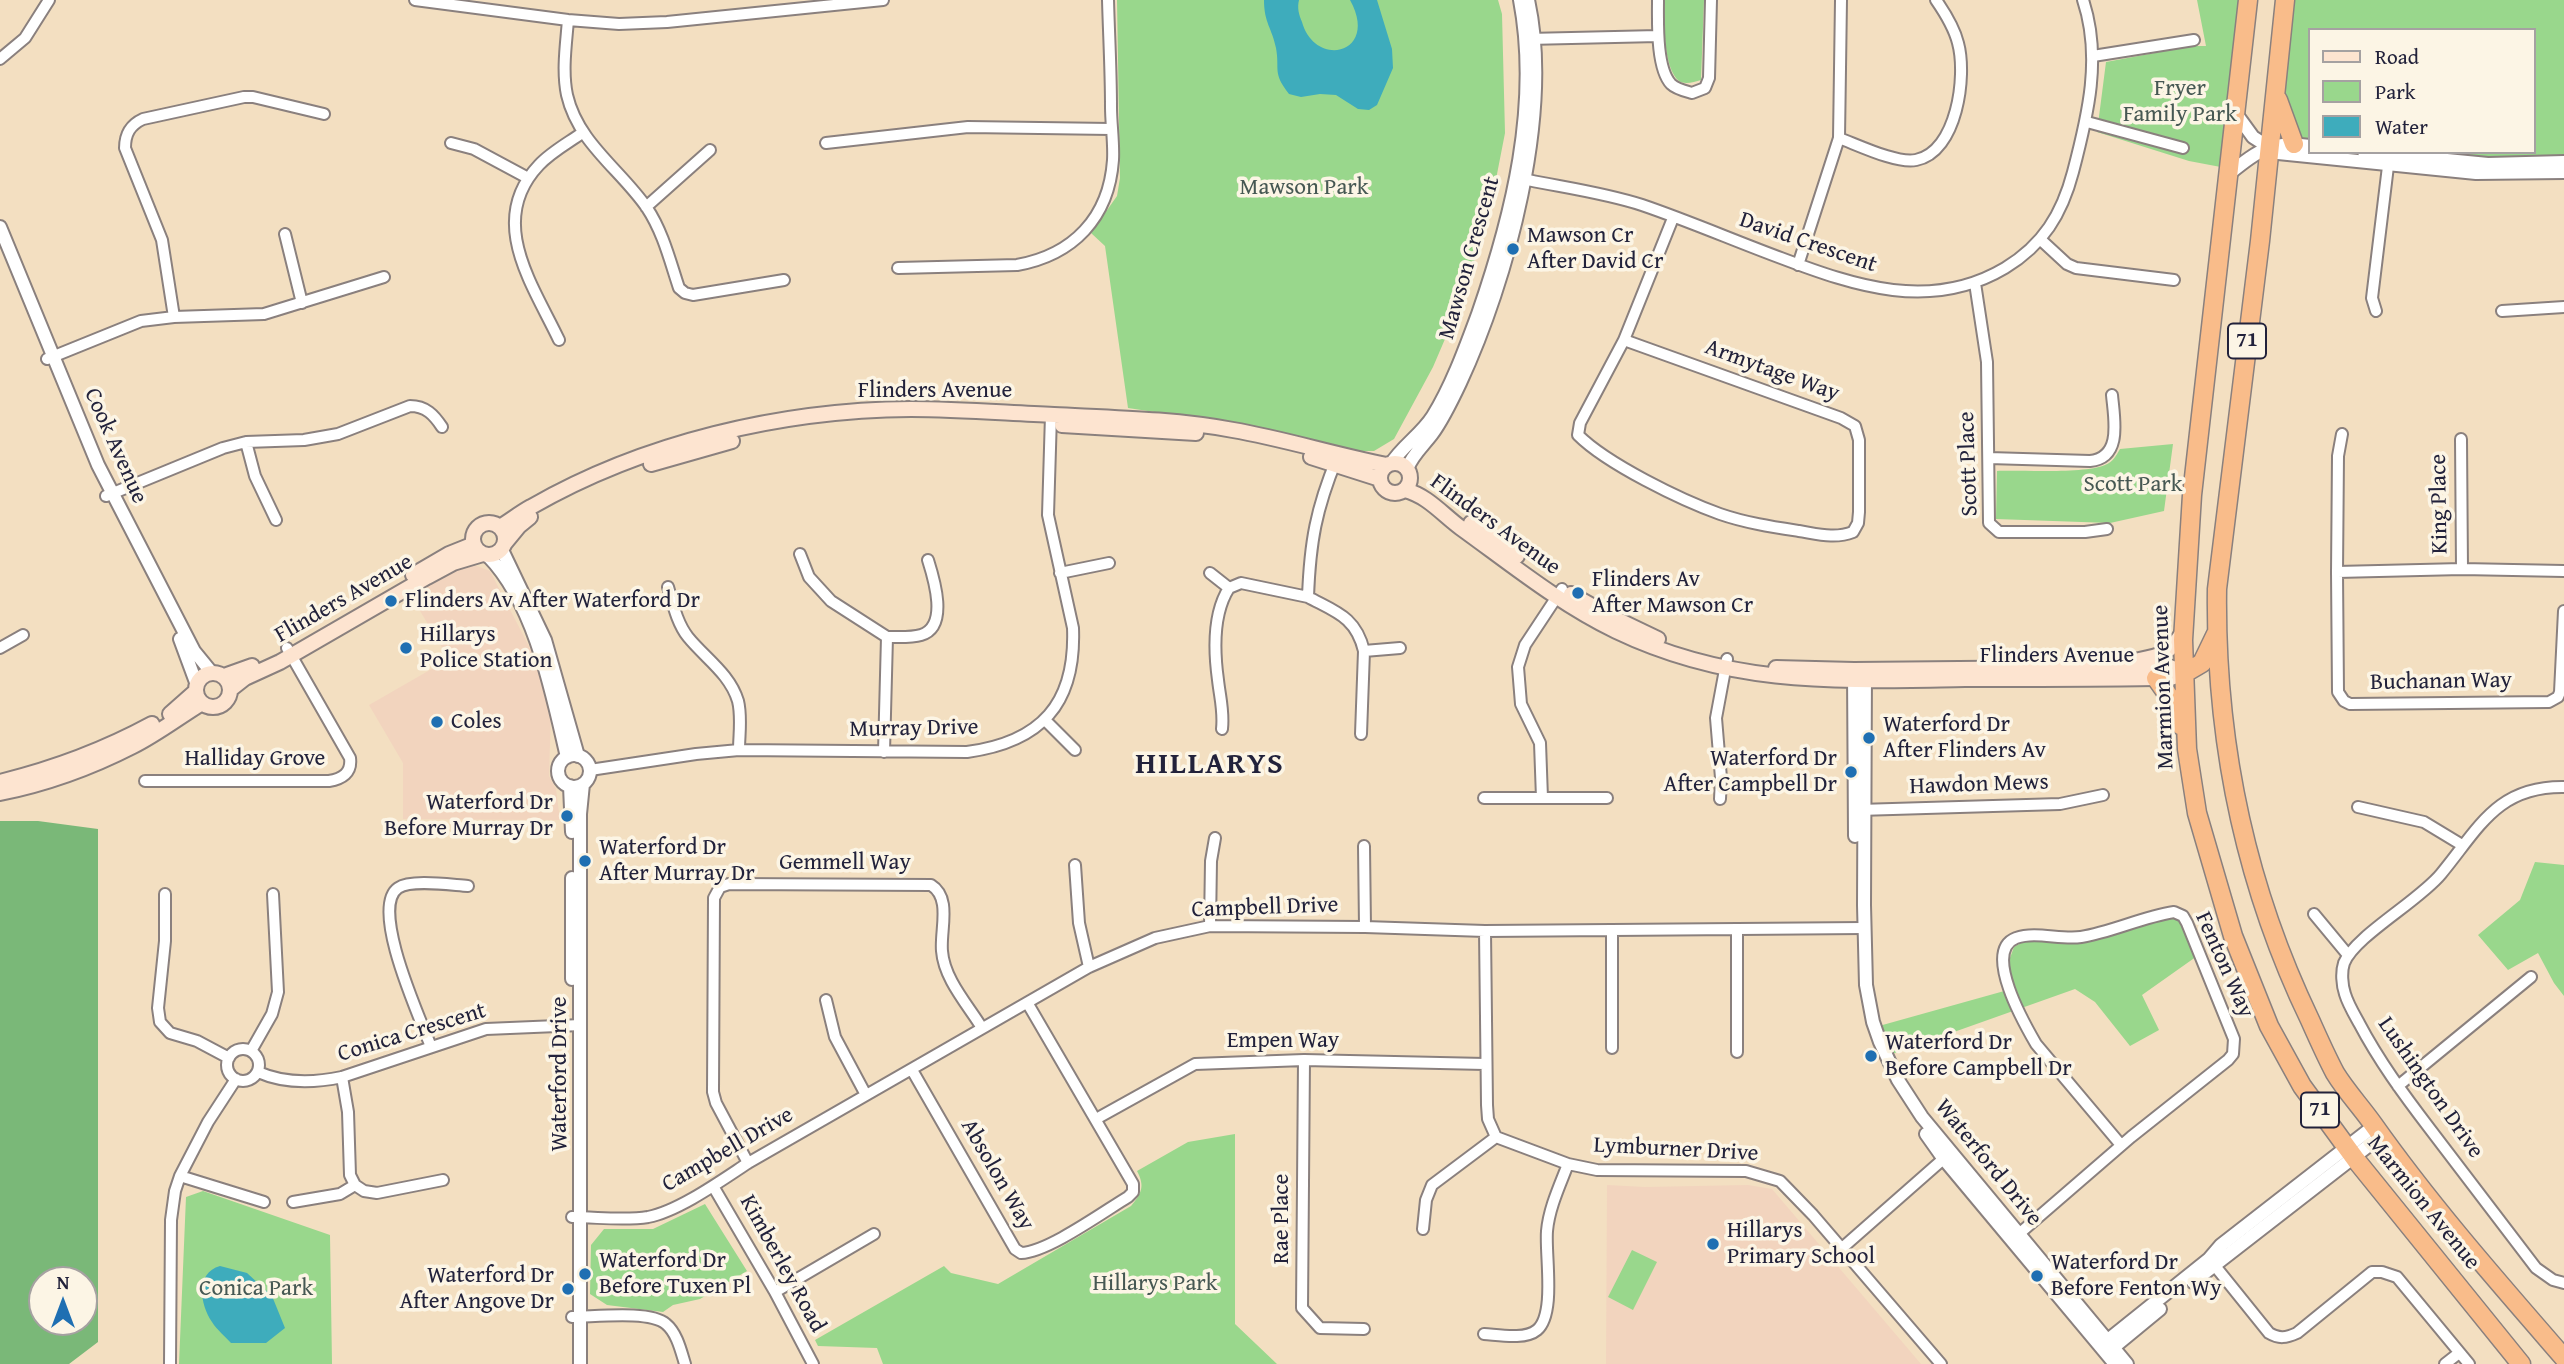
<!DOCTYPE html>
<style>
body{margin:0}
#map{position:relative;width:2564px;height:1364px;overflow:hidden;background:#f3dfc1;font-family:"Gentium Book Plus",serif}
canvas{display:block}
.legend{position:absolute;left:2308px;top:28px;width:228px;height:126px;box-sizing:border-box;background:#fcf5e5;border:2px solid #a5a1a1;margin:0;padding:9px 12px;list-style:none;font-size:21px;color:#22223b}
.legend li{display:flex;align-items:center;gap:14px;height:35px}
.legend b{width:35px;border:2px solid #a5a1a1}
.north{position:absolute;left:28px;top:1266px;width:70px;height:70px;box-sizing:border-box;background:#fcf5e5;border:2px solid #a5a1a1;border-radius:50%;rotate:0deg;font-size:19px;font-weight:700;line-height:28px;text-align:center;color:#22223b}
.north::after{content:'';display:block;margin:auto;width:24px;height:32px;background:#1f6fb2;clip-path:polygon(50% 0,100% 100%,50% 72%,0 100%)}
</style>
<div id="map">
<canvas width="2564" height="1364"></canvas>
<ul class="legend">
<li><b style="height:9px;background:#fde4d0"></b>Road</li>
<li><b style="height:19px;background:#99d78c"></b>Park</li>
<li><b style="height:19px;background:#3eacbc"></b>Water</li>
</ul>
<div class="north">N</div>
</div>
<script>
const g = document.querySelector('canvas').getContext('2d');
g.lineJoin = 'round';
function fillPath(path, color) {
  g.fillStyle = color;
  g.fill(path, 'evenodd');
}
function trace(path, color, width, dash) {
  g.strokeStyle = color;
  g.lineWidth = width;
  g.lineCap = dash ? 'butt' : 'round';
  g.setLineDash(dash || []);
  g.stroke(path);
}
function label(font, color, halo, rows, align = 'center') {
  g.font = font + ' "Gentium Book Plus",serif';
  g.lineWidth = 7;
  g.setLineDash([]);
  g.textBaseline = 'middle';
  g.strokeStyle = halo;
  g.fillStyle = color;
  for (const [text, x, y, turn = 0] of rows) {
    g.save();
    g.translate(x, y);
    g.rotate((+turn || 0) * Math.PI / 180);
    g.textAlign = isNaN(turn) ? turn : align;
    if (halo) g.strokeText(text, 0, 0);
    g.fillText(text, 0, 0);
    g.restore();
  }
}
fillPath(new Path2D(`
 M469 563 490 571 534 656 551 712 549 776 556 789 560 820 403 819V763L369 705 449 659 408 591Z
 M1607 1185 1645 1187 1748 1185 1772 1189 1921 1364H1606Z`), '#f2d4be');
fillPath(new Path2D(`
 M1117 0H1498L1502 14 1505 133 1490 210 1463 297 1433 367 1394 439 1374 451H1350L1311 440 1234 424 1128 408 1105 246 1091 233 1117 196 1120 178Z
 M1664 0H1704L1701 80C1694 82 1685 85 1679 81 1663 68 1664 20 1664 0Z
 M2197 0H2244L2226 168 2189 161 2097 132 2106 62 2192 46H2206Z
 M2293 0H2564V159L2473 160 2407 152H2534V30H2310V141H2277Z
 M2173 444 2164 511 2110 523 1996 519 1997 471C2023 470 2084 474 2105 465 2113 462 2116 456 2120 449Z
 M2535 862 2564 865V996L2554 983 2538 953 2508 970 2478 935 2520 900Z
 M2179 913 2200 954 2142 995 2159 1030 2130 1046 2095 1002 2075 989 1892 1054 1879 1026 2015 988 2007 966 2014 947 2031 937 2087 941Z
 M1235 1134V1324L1277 1364H883L877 1348 818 1346 815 1340 944 1266 951 1273 998 1284 1131 1206C1142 1193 1145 1186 1137 1171L1188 1142Z
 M203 1191 330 1235 332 1364H179L186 1197Z
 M705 1204 747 1271 700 1299 673 1305 663 1312 607 1305 590 1294 591 1245 604 1229H653Z
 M1632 1250 1657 1262 1633 1310 1608 1297Z`), '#99d78c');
fillPath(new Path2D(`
 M0 821H38L98 829V1342L69 1364H0ZM42 1280H84V1322H42Z`), '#7ab878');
fillPath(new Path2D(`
 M1264 0H1299C1297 8 1299 15 1302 22 1315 69 1380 54 1350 0H1377L1392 49 1393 68 1377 105 1369 110 1358 109 1336 95 1320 94 1301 97 1289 94C1272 72 1280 70 1276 48 1272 28 1264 23 1264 0Z
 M220 1266 247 1273 272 1296 285 1328 266 1343H231C225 1336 217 1330 212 1322 200 1304 195 1273 220 1266Z`), '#3eacbc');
const minor = new Path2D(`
 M415 0 568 20 619 24 667 22 883 0
 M1658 0C1658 21 1656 68 1671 84 1676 89 1685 91 1692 93L1705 88 1709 78 1711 0
 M568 20C566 45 562 71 567 95 578 143 621 170 647 208 663 232 670 261 679 288L685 293 693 295 784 280
 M1528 39 1658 36
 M2093 56 2194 40
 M0 59 25 38 49 0
 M2087 122 2183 148
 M1839 138C1858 145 1897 164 1916 160 1957 152 1967 76 1958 43 1954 27 1945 13 1936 0
 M451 143 474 149 528 178
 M826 143 968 127 1111 129
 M1518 178C1560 187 1602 192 1642 205 1689 221 1735 241 1781 258 1855 286 1931 312 2005 268 2043 245 2062 214 2073 172 2088 115 2102 57 2083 0
 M646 207 710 150
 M285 234 302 303
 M2041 240 2067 264 2076 268 2174 280
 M1798 265 1839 138 1841 0
 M898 268 1017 265C1073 255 1109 218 1113 160 1114 143 1111 124 1111 107 1111 71 1109 36 1108 0
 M1975 283 1987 362 1989 523 1999 532H2085L2107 529
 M2376 311 2372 298 2389 158
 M2502 311 2564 307
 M174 317 162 240 125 148C125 134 130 125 143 119L244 97H253L324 114
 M559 340C533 285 486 221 539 165 551 152 568 143 582 133
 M1624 340 1841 418 1855 426 1859 440V512L1858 523 1853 532C1835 539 1818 534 1799 531 1773 527 1746 523 1720 514 1681 500 1607 464 1578 435L1580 423 1624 340 1673 218
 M47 359 141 321 174 317 264 314 384 277
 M2461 439 2462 569
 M246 442 255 476 276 520
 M1337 458C1316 509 1310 542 1308 597 1336 612 1356 617 1364 651L1361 734
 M1989 458 2090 461C2123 458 2114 418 2112 395
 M106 496 223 448 246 442 304 440 338 434 410 406C426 406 434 415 442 427
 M800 554 809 577 831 601 887 637 884 752
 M2564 571 2462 569 2337 572 2338 692 2344 701 2350 704 2549 702 2558 697 2560 692 2564 611
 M2337 572 2338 456 2342 434
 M1060 573 1109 563
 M1210 573 1229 588
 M668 587C673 604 677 623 688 637 705 658 730 674 738 701 742 717 739 735 739 750
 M887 637C898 637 911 638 921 635 949 627 934 579 928 560
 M0 648 23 635
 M1364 651 1400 648
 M1045 720 1075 750
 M1222 729C1224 711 1220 698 1218 680 1214 651 1213 613 1229 588L1241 583 1308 597
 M590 770 696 754 739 750 967 752C1041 742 1076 704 1073 628L1048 515 1051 415
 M145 781H329C342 779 352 773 350 758L287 648
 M2564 787C2497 786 2479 828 2441 874 2419 901 2355 936 2344 963 2341 972 2342 985 2345 994 2348 1004 2354 1014 2359 1023 2379 1061 2404 1095 2430 1129 2465 1175 2500 1221 2536 1268L2553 1280 2564 1283
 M1484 798H1607
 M1542 798 1540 743 1521 704 1518 667 1525 645 1562 589
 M1720 799 1721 778 1716 718 1727 659
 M2358 807 2424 822 2462 845
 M1859 810 2060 804 2103 795
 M1364 846 1365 927
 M1075 865 1079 923 1089 967
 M165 894V941L158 1008 160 1022 170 1033 197 1041 229 1058
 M2314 914 2348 955
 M1210 926 1211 861 1215 838
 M1612 930V1048
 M1737 930V1052
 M1485 931 1487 1105 1488 1119 1496 1137 1568 1164 1597 1170 1746 1171 1780 1181 1813 1215 1941 1364
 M826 1000 835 1037 866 1095
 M431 1047C421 1020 369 908 398 888 411 879 451 885 468 886
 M227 1065a16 16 0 1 1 32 0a16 16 0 1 1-32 0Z
 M251 1051 272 1014 278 992 273 894
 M1304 1060 1302 1308 1320 1328 1364 1329
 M912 1070 1015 1249 1021 1253C1048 1252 1103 1212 1128 1197L1133 1192V1184L1028 1004
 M258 1072C285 1084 314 1083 342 1077L486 1029 581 1025
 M342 1077 348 1112 350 1175 355 1185 364 1191 377 1193 443 1180
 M2398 1086 2531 977
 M1096 1119 1195 1064 1304 1060 1485 1064
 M748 1163 716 1103 713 1092 714 898 720 887 729 884 931 885C952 898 940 930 942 951 944 979 968 1005 982 1028
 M180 1176 264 1202
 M713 1186 775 1292 813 1364
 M293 1202 340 1194 355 1185
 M572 1217C597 1217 624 1221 648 1217 679 1211 722 1180 748 1163L1089 967 1155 938 1210 926 1365 927 1485 931 1864 928
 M1423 1229 1426 1200 1432 1185 1496 1137
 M2013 1239 2131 1137 2228 1060 2233 1054 2234 1039 2187 923 2183 916 2174 912C2142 917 2112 932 2081 937 2060 940 2036 931 2016 938 1982 951 2025 1025 2036 1044L2121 1145
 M1841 1249 1949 1154
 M2211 1261 2269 1333C2279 1339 2286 1338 2297 1333L2372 1272H2382L2397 1277 2469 1364
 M775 1292 874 1234
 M572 1317C594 1317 650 1310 666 1324 677 1333 681 1351 685 1364
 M1484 1334C1499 1335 1525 1340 1537 1330 1556 1314 1545 1255 1547 1231 1549 1208 1560 1185 1568 1164
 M170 1364 171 1220 175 1191 180 1176 208 1122 236 1079
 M2445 1364 2459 1353`);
const tertiary = new Path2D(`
 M2237 115 2253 137 2278 153 2476 173 2564 172
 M2364 152 2488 164 2564 162
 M2230 173C2259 150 2272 140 2310 146
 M0 227 98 465 194 651 212 673
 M1391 464C1402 446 1421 435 1433 416 1452 385 1465 349 1478 314 1512 216 1540 105 1520 0
 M1407 469C1412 455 1423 446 1432 434 1443 419 1452 400 1460 383 1508 280 1553 113 1528 0
 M502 550 545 640 578 756
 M488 556C535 604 552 693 567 757
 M180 639 197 685
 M1865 670 1864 905 1866 985 1873 1022 1880 1042 1898 1080 1922 1117 2127 1364
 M1854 672 1855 836
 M558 771a16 16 0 1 1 32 0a16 16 0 1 1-32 0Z
 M570 786 572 832
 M572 979V878
 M1926 1134 1943 1158 2115 1364
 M2193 1282 2381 1136
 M2103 1344 2209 1259 2221 1245 2374 1126
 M2109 1351 2160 1309
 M580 1364V814L583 784`);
const secondary = new Path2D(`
 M1062 425 1196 433
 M1311 457 1380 479
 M1380 478a15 15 0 1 1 30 0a15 15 0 1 1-30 0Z
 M651 464 732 441
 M1405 490C1428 496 1442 514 1461 528 1511 564 1560 604 1616 631 1733 687 1839 681 1965 679 2029 679 2093 679 2156 678H2171L2185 673
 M473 539a16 16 0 1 1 32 0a16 16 0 1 1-32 0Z
 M1471 523 1517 556
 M500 527C510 521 520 513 531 507 644 442 781 410 911 409 959 409 1006 413 1054 415 1114 418 1174 419 1233 430 1285 439 1335 455 1387 465
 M505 543 519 526 530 517
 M413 575 449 554 474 544
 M1571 594 1610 616 1658 639
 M2134 661C2160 656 2168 656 2183 632
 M1776 668 1854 670 2170 667 2185 673
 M196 690a17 17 0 1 1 34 0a17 17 0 1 1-34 0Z
 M224 676 252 666
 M231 689 245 678 280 662 427 577 453 563 483 554
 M170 714 196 691
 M0 782C53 769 104 750 152 724
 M0 793C45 784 92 767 133 746 157 734 179 717 202 703`);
const trunk = new Path2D(`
 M2248 0 2192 495 2183 640 2187 749 2197 813 2233 936 2269 1026 2302 1086 2356 1160 2521 1364
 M2285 0 2260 241 2217 589C2215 739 2245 885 2310 1020 2318 1038 2326 1056 2335 1073 2346 1091 2361 1107 2373 1124 2431 1206 2498 1282 2564 1358
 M2278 100 2294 144
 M2185 673 2202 663 2216 634
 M2156 678 2170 698 2180 725`);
trace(minor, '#8a807e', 14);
trace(tertiary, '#8a807e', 16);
trace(secondary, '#8a807e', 18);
trace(trunk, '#8a807e', 21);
trace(minor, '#fff', 10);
trace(tertiary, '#fff', 12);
trace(secondary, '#fde4d0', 14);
trace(trunk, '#f9bc8a', 18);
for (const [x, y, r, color] of [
 [1513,249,7,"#1f6fb2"],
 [1578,593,7,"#1f6fb2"],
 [391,601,7,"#1f6fb2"],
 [406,648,7,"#1f6fb2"],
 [437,722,7,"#1f6fb2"],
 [1869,738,7,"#1f6fb2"],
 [1851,772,7,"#1f6fb2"],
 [567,816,7,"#1f6fb2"],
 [585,861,7,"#1f6fb2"],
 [1871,1056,7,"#1f6fb2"],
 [1713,1244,7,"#1f6fb2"],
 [585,1274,7,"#1f6fb2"],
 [2037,1276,7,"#1f6fb2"],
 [568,1289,7,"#1f6fb2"]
]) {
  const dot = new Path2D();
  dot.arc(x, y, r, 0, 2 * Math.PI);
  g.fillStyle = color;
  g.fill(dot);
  trace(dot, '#fcf5e5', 2.5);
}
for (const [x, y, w] of [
 [2247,341,38],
 [2320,1110,38]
]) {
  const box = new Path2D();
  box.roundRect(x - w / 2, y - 17.5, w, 35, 5);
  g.fillStyle = '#fcf5e5';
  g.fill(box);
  trace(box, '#22223b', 2);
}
label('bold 21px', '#22223b', null, [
 ["71",2247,341],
 ["71",2320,1110]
]);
label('23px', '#465853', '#fcf5e5', [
 ["Fryer",2180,89],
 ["Family Park",2180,115],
 ["Mawson Park",1304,188],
 ["Scott Park",2133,485],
 ["Hillarys Park",1155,1284],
 ["Conica Park",256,1289]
]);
label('23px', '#22223b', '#fcf5e5', [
 ["Mawson Cr",1527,236],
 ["After David Cr",1527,262],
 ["Flinders Av",1592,580],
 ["After Mawson Cr",1592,606],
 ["Flinders Av After Waterford Dr",405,601],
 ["Hillarys",420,635],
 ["Police Station",420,661],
 ["Coles",451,722],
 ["Waterford Dr",1883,725],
 ["After Flinders Av",1883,751],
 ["Waterford Dr",1837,759,"right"],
 ["After Campbell Dr",1837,785,"right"],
 ["Waterford Dr",553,803,"right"],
 ["Before Murray Dr",553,829,"right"],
 ["Waterford Dr",599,848],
 ["After Murray Dr",599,874],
 ["Waterford Dr",1885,1043],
 ["Before Campbell Dr",1885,1069],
 ["Hillarys",1727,1231],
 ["Primary School",1727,1257],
 ["Waterford Dr",599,1261],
 ["Before Tuxen Pl",599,1287],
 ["Waterford Dr",2051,1263],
 ["Before Fenton Wy",2051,1289],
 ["Waterford Dr",554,1276,"right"],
 ["After Angove Dr",554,1302,"right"]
], 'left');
label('23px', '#22223b', '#fcf5e5', [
 ["David Crescent",1808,243,19],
 ["Mawson Crescent",1470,258,-74],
 ["Armytage Way",1772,371,20],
 ["Flinders Avenue",935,391],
 ["Cook Avenue",115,446,66],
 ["Scott Place",1969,464,-92],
 ["King Place",2440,504,-91],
 ["Flinders Avenue",1495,525,36],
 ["Flinders Avenue",344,599,-30],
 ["Flinders Avenue",2057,656],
 ["Buchanan Way",2441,682,-1],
 ["Marmion Avenue",2164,687,-92],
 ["Murray Drive",914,729,-1],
 ["Halliday Grove",255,759],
 ["Hawdon Mews",1979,785,-2],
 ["Gemmell Way",845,863],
 ["Campbell Drive",1265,908,-2],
 ["Fenton Way",2224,965,66],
 ["Conica Crescent",412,1033,-17],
 ["Empen Way",1283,1041],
 ["Waterford Drive",560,1074,-90],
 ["Lushington Drive",2430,1088,55],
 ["Campbell Drive",728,1150,-30],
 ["Lymburner Drive",1676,1150,3],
 ["Waterford Drive",1988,1163,51],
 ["Absolon Way",997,1175,60],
 ["Marmion Avenue",2423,1203,51],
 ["Rae Place",1282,1219,-90],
 ["Kimberley Road",782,1264,61]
]);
g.letterSpacing = '2px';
label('bold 30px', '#22223b', '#fcf5e5', [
 ["HILLARYS",1210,765]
]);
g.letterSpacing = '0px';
</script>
